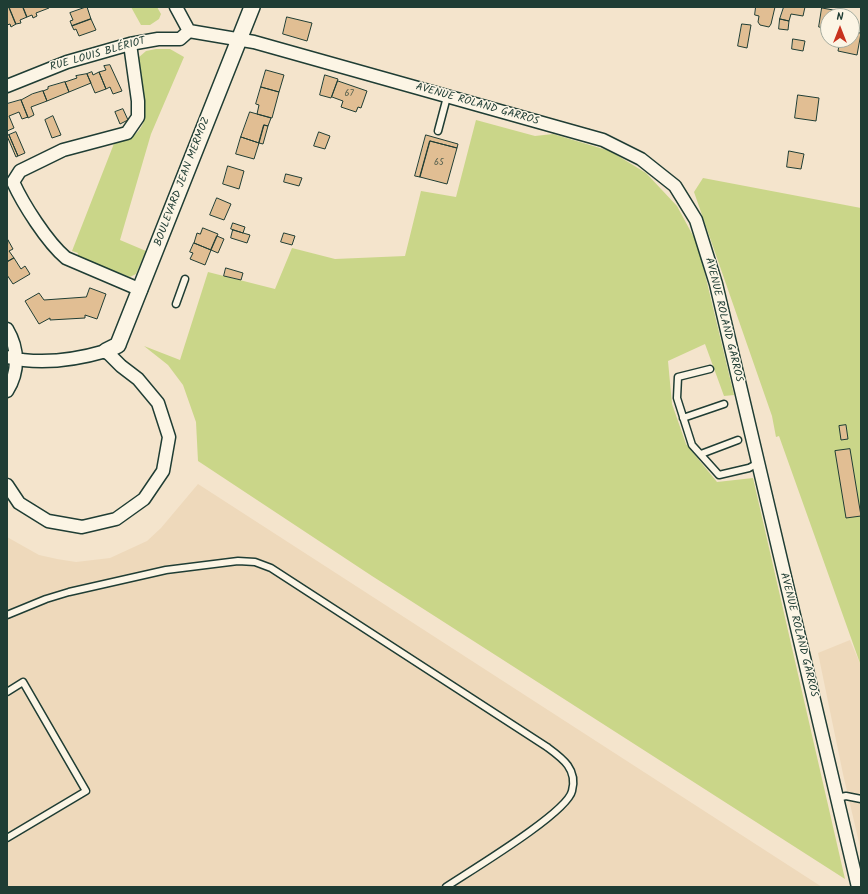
<!DOCTYPE html>
<meta charset="utf-8">
<style>
body{margin:0}
#map{position:relative;width:868px;height:894px;overflow:hidden;background:#f4e4cc;font-family:Kalam,sans-serif}
canvas{display:block}
.frame{position:absolute;inset:0;border:8px solid #1f3d34;pointer-events:none}
.north{position:absolute;left:820px;top:8px;width:40px;height:40px;box-sizing:border-box;background:#fcf5e5;border:1px solid #a4ab9e;border-radius:50%;rotate:0deg;font-size:11px;font-weight:700;line-height:16px;text-align:center;color:#1f3d34}
.north::after{content:'';display:block;margin:auto;width:14px;height:18px;background:#c8321e;clip-path:polygon(50% 0,100% 100%,50% 72%,0 100%)}
</style>
<div id="map">
<canvas width="868" height="894"></canvas>
<div class="frame"></div>
<div class="north">N</div>
</div>
<script>
const g = document.querySelector('canvas').getContext('2d');
g.lineJoin = 'round';
function fillPath(path, color) {
  g.fillStyle = color;
  g.fill(path, 'evenodd');
}
function trace(path, color, width, dash) {
  g.strokeStyle = color;
  g.lineWidth = width;
  g.lineCap = dash ? 'butt' : 'round';
  g.setLineDash(dash || []);
  g.stroke(path);
}
function label(font, color, halo, rows, align = 'center') {
  g.font = font + ' Kalam,sans-serif';
  g.lineWidth = 3;
  g.setLineDash([]);
  g.textBaseline = 'middle';
  g.strokeStyle = halo;
  g.fillStyle = color;
  for (const [text, x, y, turn = 0] of rows) {
    g.save();
    g.translate(x, y);
    g.rotate((+turn || 0) * Math.PI / 180);
    g.textAlign = isNaN(turn) ? turn : align;
    if (halo) g.strokeText(text, 0, 0);
    g.fillText(text, 0, 0);
    g.restore();
  }
}
fillPath(new Path2D(`
 M198 484 822 887H7V537L39 555 57 559 76 562 110 558 147 541 161 528Z
 M850 640 861 666V851L843 774 818 653Z`), '#eed9bb');
fillPath(new Path2D(`
 M131 7H157L161 14 159 19 150 25H141Z
 M156 49H170L184 57 151 134 120 240 146 251 136 274 130 277 77 257 78 253 72 251 115 141C130 142 143 131 145 116L138 58 146 51Z
 M476 120 535 136 553 134 610 151 646 173 677 206 698 245 734 395 724 396 705 344 668 361 672 404 686 444 717 482 753 478 845 879 372 576 198 461 196 422 183 385 168 365 144 346 180 360 208 272 275 289 292 248 335 259 405 256 421 191 456 197Z
 M703 178 861 208V666L779 436 776 437 772 416 694 192Z`), '#cad689');
const building = new Path2D(`
 M7 7H9L16 24 11 27 10 24 7 25Z
 M9 7H23L27 17 20 20 21 23 16 24Z
 M23 7H48L49 8 36 13 37 16 33 18 32 15 27 17Z
 M87 7 91 19 72 26 70 21 73 20 70 13Z
 M756 7H775L771 24 769 27 760 25 758 22 759 16 755 15Z
 M784 7H805L803 16 791 14 789 21 780 19Z
 M822 8 839 11 838 16H828V29L819 27Z
 M287 17 312 23 307 41 283 34Z
 M91 19 96 30 79 36 76 29 74 30 72 26Z
 M780 19 789 21 788 30 779 29Z
 M742 24 751 25 747 48 738 46Z
 M852 32 861 33 857 55 838 51 840 40H852Z
 M793 39 805 41 803 51 792 49Z
 M110 65 122 91 113 94 110 87 106 89 99 72 106 70 104 66Z
 M266 70 284 75 279 92 261 87Z
 M92 72 93 75 99 72 106 89 95 93 87 74Z
 M87 74 91 83 69 92 65 82 77 78 76 76Z
 M325 75 338 79 331 98 320 95Z
 M338 81 367 91 361 108 358 107 356 112 341 107 343 101 332 97Z
 M65 82 69 92 47 101 43 91 48 89V87Z
 M261 87 279 92 272 118 257 114 259 105 256 104Z
 M43 91 47 101 31 107 34 115 28 118 21 100 32 94Z
 M798 95 819 98 816 121 795 118Z
 M21 100 28 117 22 119 19 112 9 116 14 128 7 131V104Z
 M123 109 128 120 120 124 115 112Z
 M250 112 271 118 268 126 264 125 259 143 241 137Z
 M53 116 61 135 52 138 45 120Z
 M264 125 268 126 263 144 259 143Z
 M16 132 25 153 18 156 9 135Z
 M319 132 330 136 325 149 314 146Z
 M9 135 18 156 16 157 7 136Z
 M426 135 458 144 457 148 430 141 420 177 415 176Z
 M241 137 259 143 254 159 236 154Z
 M430 141 457 148 447 184 420 177Z
 M789 151 804 154 801 169 787 167Z
 M228 166 244 171 239 189 223 184Z
 M286 174 302 178 299 186 284 182Z
 M217 198 231 204 224 220 210 215Z
 M233 223 245 227 243 233 231 229Z
 M203 228 218 234 211 250 194 243 197 233 200 234Z
 M233 230 250 235 247 243 231 238Z
 M284 233 295 236 292 245 281 242Z
 M217 236 224 239 218 253 211 250Z
 M8 240 13 249 9 251 14 258 7 262Z
 M194 243 211 250 205 265 190 259 193 253 190 252Z
 M14 258 21 269 25 266 30 274 13 284 7 275V262Z
 M226 268 243 273 241 280 224 276Z
 M90 288 106 294 97 319 85 315V318L50 320V318L39 324 25 301 39 293 44 300 86 297Z
 M846 425 848 439 841 440 839 426Z
 M850 449 861 516 846 518 835 451Z`);
fillPath(building, '#e1be93');
trace(building, '#1f3d34', 1);
const service = new Path2D(`
 M438 131 447 97
 M176 304 185 279
 M710 369 678 377 677 398 692 445 719 475 749 468 758 463
 M683 418 724 404
 M701 454 738 440
 M7 615 46 599 69 592 166 570 238 561 255 562 271 568 547 747C562 758 578 769 572 791 567 813 470 871 446 887
 M7 692 23 682 86 791 7 838
 M837 798 846 796 861 799`);
const minor = new Path2D(`
 M176 7 189 31 254 42 603 140 641 159 675 186 696 220 716 284 858 887
 M130 44 138 101V117L127 133 63 150 20 171 13 182C23 204 47 242 66 258L141 290
 M7 86 67 62 130 44 158 39H180L189 31
 M7 329C19 349 19 372 7 391
 M7 357C39 365 75 360 106 351L121 366 138 379 158 403 169 437 163 471 144 499 116 519 82 527 48 521 19 503 7 485`);
const tertiary = new Path2D(`
 M106 351 118 345 119 342 252 7`);
trace(service, '#1f3d34', 9);
trace(minor, '#1f3d34', 15);
trace(tertiary, '#1f3d34', 18);
trace(service, '#fcf5e5', 6);
trace(minor, '#fcf5e5', 12);
trace(tertiary, '#fcf5e5', 15);
label('9px', '#505d4c', null, [
 ["67",349,94],
 ["65",439,163]
]);
label('11px', '#1f3d34', '#fcf5e5', [
 ["RUE LOUIS BLÉRIOT",98,55,-16],
 ["AVENUE ROLAND GARROS",477,105,16],
 ["BOULEVARD JEAN MERMOZ",183,182,-69],
 ["AVENUE ROLAND GARROS",723,320,76],
 ["AVENUE ROLAND GARROS",798,635,76]
]);
</script>
